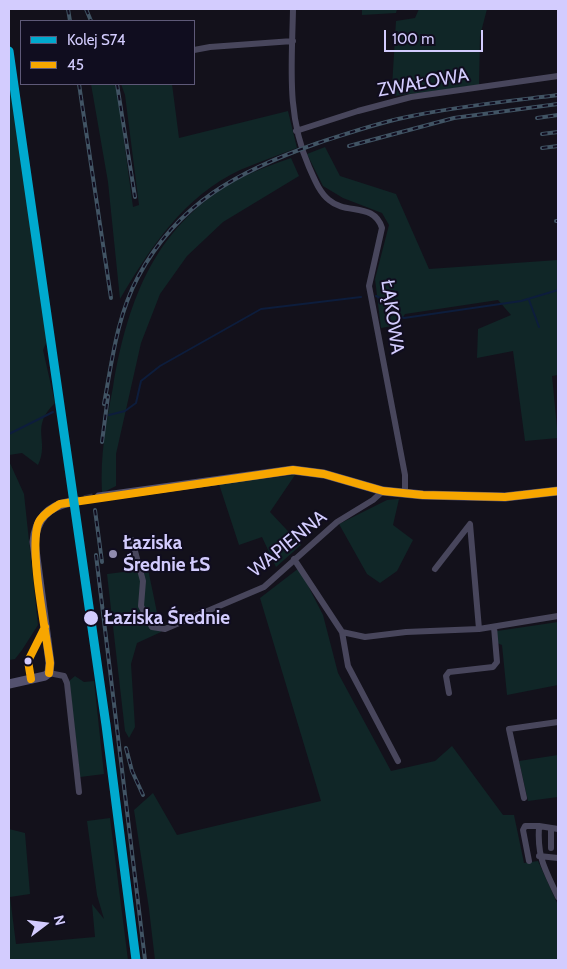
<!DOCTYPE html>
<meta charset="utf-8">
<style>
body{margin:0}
#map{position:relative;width:567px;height:969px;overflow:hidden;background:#13111b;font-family:Cabin,sans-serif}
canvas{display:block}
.frame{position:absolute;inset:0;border:10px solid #d3ccfe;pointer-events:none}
.legend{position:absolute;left:20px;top:20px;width:175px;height:65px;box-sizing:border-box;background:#100d1f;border:1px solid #5e5978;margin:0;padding:6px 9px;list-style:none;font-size:15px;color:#d3ccfe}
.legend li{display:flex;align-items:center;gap:10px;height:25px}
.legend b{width:25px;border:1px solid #5e5978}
.north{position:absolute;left:20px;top:899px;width:50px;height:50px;-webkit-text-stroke:4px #100d1f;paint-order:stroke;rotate:75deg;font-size:14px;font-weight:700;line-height:20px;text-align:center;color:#d3ccfe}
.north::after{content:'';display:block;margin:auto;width:18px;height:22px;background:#d3ccfe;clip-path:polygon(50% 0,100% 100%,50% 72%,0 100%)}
.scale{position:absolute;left:384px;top:30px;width:99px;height:22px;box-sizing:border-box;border:2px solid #d3ccfe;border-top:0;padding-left:6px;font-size:15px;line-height:18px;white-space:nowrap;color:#d3ccfe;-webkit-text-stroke:4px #100d1f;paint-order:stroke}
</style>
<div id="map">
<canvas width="567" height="969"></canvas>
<div class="frame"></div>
<ul class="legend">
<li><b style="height:6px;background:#00a9ce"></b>Kolej S74</li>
<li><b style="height:6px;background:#f7a600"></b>45</li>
</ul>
<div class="north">N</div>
<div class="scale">100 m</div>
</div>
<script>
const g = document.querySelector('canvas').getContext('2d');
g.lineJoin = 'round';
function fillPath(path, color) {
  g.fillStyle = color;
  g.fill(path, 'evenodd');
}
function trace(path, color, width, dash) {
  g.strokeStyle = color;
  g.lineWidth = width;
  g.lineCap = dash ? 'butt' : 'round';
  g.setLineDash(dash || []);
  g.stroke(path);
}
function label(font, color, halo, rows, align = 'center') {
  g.font = font + ' Cabin,sans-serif';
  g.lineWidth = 4;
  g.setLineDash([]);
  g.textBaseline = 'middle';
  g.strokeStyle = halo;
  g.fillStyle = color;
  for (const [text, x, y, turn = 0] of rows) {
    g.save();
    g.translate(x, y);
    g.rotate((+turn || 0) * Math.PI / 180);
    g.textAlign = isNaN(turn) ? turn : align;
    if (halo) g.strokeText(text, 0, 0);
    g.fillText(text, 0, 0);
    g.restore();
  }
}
fillPath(new Path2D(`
 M362 9H397L396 13 362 15Z
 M419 9H487L480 36 479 85 394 96 392 87 396 21 415 18Z
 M9 73 47 341 43 350 55 403C29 428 50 440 38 465L22 453 9 455Z
 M91 84H114L117 90 133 207 139 205 125 95 121 84H172L179 138 288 111 297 148C278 155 259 162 240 170 184 196 150 248 120 299L108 182Z
 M325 147 340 176 396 194 429 269 558 260V375L552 376 558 438 525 441 513 351 477 358 478 329 511 315 498 300 405 314 398 325 381 328 375 279 389 225 382 213 343 198 323 186 307 154Z
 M291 158 299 176 223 222 187 256 160 294 141 343 116 454V486L102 493C100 455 106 424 113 387 128 298 156 223 241 178 257 170 274 164 291 158Z
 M9 461 24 494 38 625 22 650 15 659 9 660Z
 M295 475 270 512 301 545 276 567 262 537 239 545 219 484Z
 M399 499 393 525 413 540 397 571 380 583 367 574 339 524 387 500Z
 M299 568 323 615 338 673 391 771 435 761 452 746 503 815H514L524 863 538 861 558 905V960H155L149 909 134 810 153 793 177 835 321 801 260 598Z
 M148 569 161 632 137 643 131 664 135 727 129 738 125 731 107 574Z
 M558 622V685L507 695 502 645 497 643V631Z
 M75 676 84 682 94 681 104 774 80 777 69 681Z
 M558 755V797L528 801 519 761Z
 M110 818 128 960H9V829L25 833 30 894 10 897 16 944 95 937 92 904 104 919 97 895 87 821Z`), '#102627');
trace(new Path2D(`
 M376 296C388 300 392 314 404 318L521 301 558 290
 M529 300 539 327
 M109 415 125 411 136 403 141 381 160 366 261 309 361 297
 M9 434 53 412`), '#0d1d3c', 2);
trace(new Path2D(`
 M71 502 99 497`), '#302d3d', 9, [9, 4.5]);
trace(new Path2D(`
 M293 9C292 65 286 114 309 167 314 178 319 192 329 200 346 215 374 202 382 228L369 286 405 475V494
 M194 50 210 47 293 41
 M296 131 358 111 411 97 558 76
 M132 540 143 581 141 606 152 627 165 629 264 587 337 522 373 500 383 491
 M294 559 342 632 365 637 406 632 479 629 558 616
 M435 569 470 524 479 629
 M342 632 348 666 398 761
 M49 673 64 676 67 683 79 792
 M449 693 446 676 449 672 493 667 497 662 494 627
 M524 798 509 729 558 722
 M558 829 539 826C537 858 545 869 558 897
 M551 848V828
 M539 856 558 858
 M529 861 523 830 525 826H539`), '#48465c', 6);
trace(new Path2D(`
 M99 497 293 470 324 474 383 491 423 495 505 497 558 491
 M9 684 45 676 49 673 50 663 34 542C36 519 48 506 71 502`), '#54526f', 9);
const rail = new Path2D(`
 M68 9 70 21
 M86 9 91 21
 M79 84 111 298
 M117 84 135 197
 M537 118 558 115
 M542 134 558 132
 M349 146 454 118 558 104
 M542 148 558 146
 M556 221H558
 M104 404C112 361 117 316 138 277 178 202 241 170 318 143 349 133 380 122 412 116 460 106 510 101 558 95
 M102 442 108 396
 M95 510 102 562
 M96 555 145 960
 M126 748 132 771 143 795`);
trace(rail, '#415464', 4);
trace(rail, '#100d1f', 2, [5.5]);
trace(new Path2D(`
 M49 673 50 663C46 631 29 552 38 524 41 515 52 509 60 504L293 470 324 474 383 491 423 495 505 497 558 491
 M31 679 28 661 45 627`), '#f7a600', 8);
trace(new Path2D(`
 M9 51 106 725 136 960`), '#00a9ce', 9);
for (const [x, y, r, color] of [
 [113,554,5,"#908baf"],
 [91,618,8,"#d3ccfe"],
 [28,661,4.5,"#d3ccfe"]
]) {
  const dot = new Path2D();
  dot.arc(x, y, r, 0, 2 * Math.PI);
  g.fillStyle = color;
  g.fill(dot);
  trace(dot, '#100d1f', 2);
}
label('19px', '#d3ccfe', '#100d1f', [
 ["ZWAŁOWA",423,83,-10],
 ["ŁĄKOWA",392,317,82],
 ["WAPIENNA",288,544,-39]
]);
label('bold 19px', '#d3ccfe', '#100d1f', [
 ["Łaziska",123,543],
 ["Średnie ŁS",123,565]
], 'left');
label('bold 19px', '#d3ccfe', '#100d1f', [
 ["Łaziska Średnie",104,618]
], 'left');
</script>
